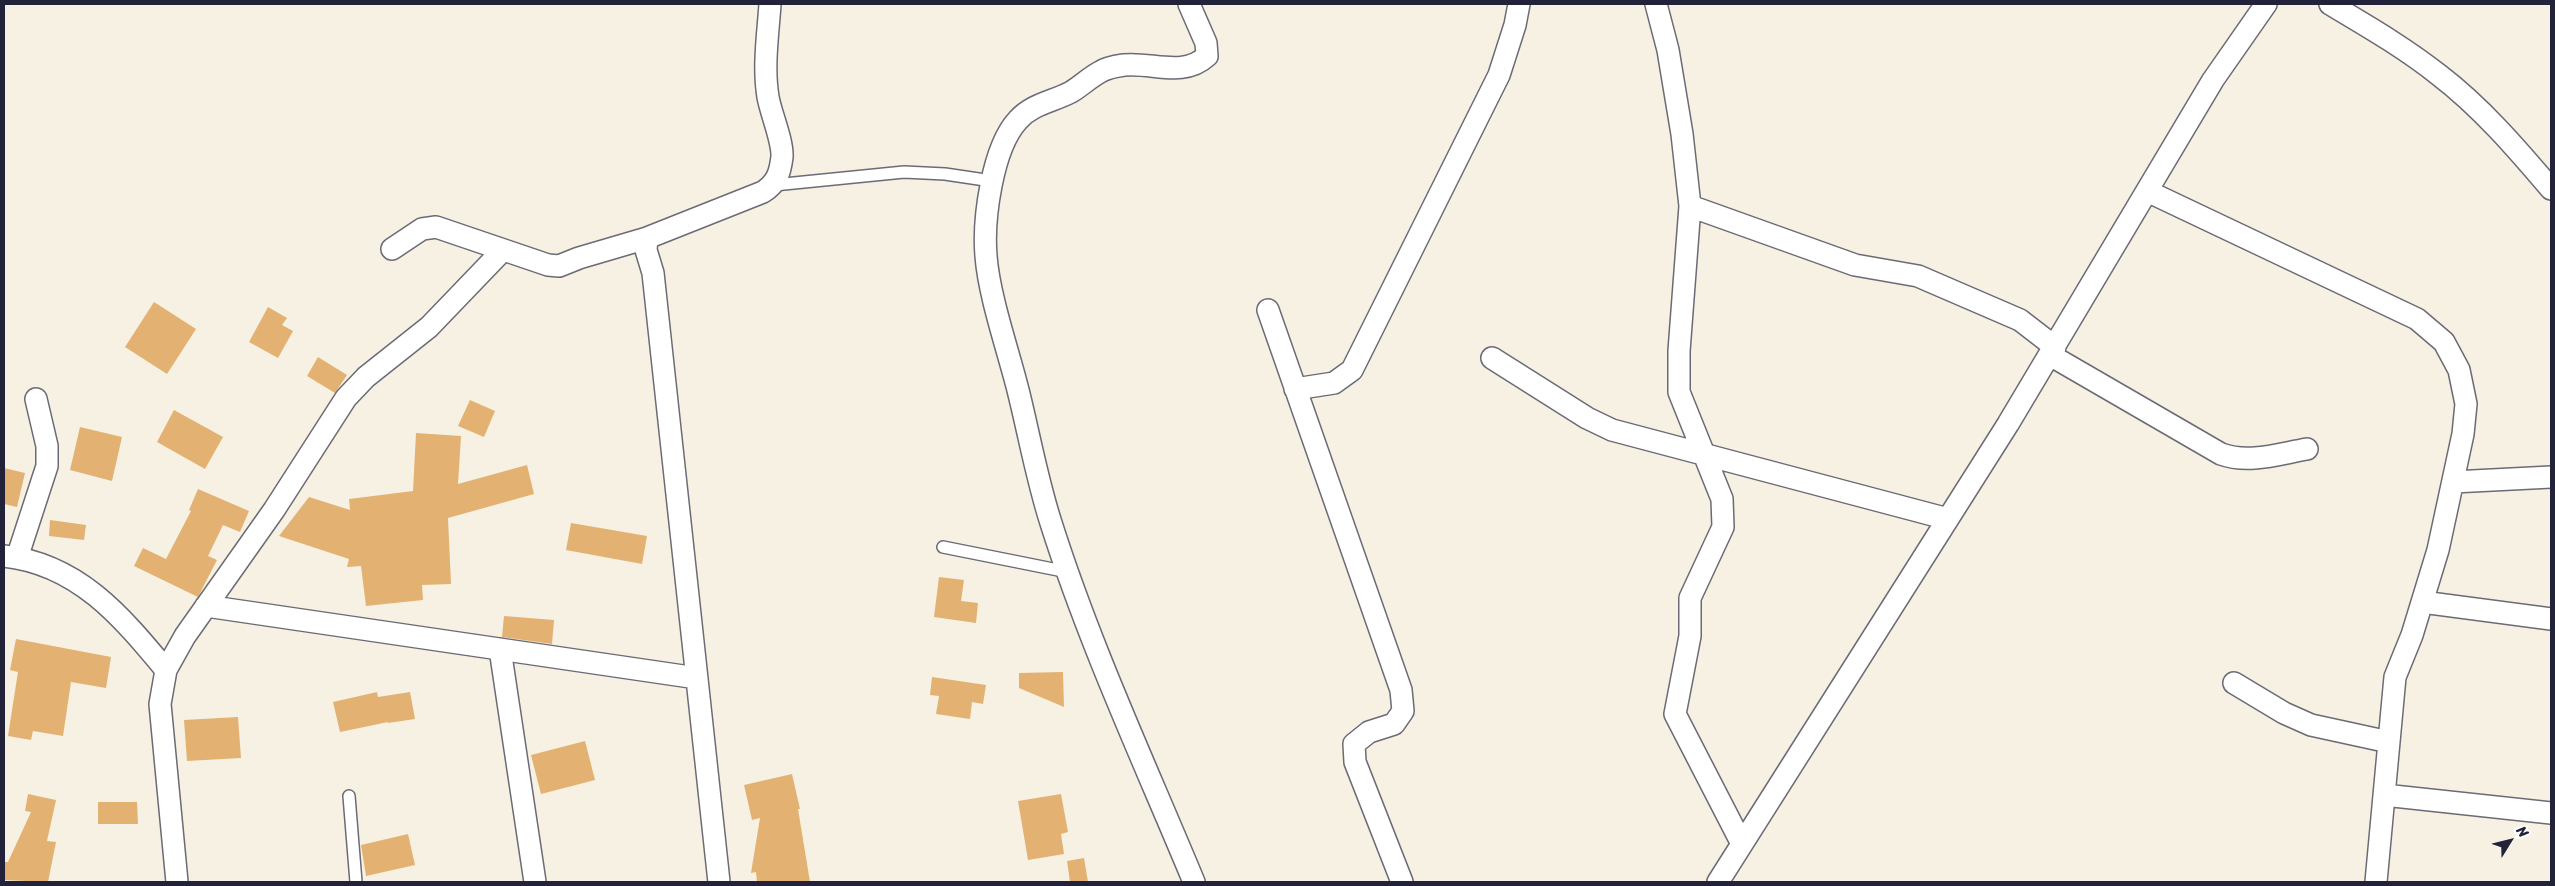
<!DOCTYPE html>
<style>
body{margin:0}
#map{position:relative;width:2555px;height:886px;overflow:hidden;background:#f6f1e2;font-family:Sriracha,sans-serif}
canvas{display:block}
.frame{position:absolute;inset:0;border:5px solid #22223b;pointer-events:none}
.north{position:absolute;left:2485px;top:816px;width:50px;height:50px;-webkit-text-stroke:4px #fff;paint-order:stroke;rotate:54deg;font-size:14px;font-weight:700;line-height:20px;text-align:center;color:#22223b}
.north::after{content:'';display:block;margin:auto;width:18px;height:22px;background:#22223b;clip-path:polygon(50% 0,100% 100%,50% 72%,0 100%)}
</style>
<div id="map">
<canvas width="2555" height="886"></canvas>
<div class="frame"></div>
<div class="north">N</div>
</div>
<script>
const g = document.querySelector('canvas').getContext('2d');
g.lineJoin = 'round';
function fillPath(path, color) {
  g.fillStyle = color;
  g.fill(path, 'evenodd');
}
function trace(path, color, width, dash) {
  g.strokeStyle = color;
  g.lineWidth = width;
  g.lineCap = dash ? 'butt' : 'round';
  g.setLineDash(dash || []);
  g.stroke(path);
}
fillPath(new Path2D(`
 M154 302 196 329 167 374 125 347Z
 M268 307 287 318 282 325 293 331 278 358 249 342Z
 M318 357 347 375 335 393 307 376Z
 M470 400 495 411 484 437 458 426Z
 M174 410 223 437 205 469 157 442Z
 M80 427 122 437 112 481 70 470Z
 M416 433 461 436 458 484 527 465 534 494 448 518 451 584 422 585 423 600 366 606 361 566 347 567 349 559 279 536 309 497 350 510 349 499 413 491Z
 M4 468 25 473 17 507 4 504Z
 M198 489 249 511 240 532 223 525 208 556 217 560 198 597 134 566 143 548 166 559 191 511 189 510Z
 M50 520 86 525 84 540 49 536Z
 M571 523 647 536 642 564 566 550Z
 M939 577 964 580 961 601 978 603 976 623 934 617Z
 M504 616 554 620 552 644 502 637Z
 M16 639 111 657 106 688 71 682 63 736 33 731 31 740 8 736 18 672 10 670Z
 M1063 672 1064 707 1019 688V673Z
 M932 677 986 685 983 704 972 702 970 719 936 714 939 696 930 695Z
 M377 692 378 697 410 692 415 719 388 723V722L340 732 333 702Z
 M238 717 241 758 187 761 184 720Z
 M585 741 595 780 541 794 531 755Z
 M792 774 800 809H798L810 882H757L756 872 751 873 760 818 752 820 744 785Z
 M28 794 56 800 47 841 56 842 48 882 4 880V862H8L31 812 25 811Z
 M1061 794 1068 832 1061 834 1064 854 1028 860 1018 801Z
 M98 802H137L138 824H98Z
 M408 834 415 865 366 876 361 845Z
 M1084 858 1088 882H1070L1067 861Z`), '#e3b272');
const lane = new Path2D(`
 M774 185 904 172 945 174 992 181
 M943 547 1068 572
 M349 796 356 882`);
const street = new Path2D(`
 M1189 4 1206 43 1207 56C1183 78 1153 62 1124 65 1117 66 1106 68 1100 72 1089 78 1081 86 1071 92 1052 102 1032 104 1018 120 992 148 983 220 986 256 989 296 1008 350 1018 390 1029 434 1037 480 1051 523 1090 646 1145 764 1194 882
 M1656 4 1668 50 1682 134 1690 206 1679 351V392L1722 499 1723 527 1690 598V636L1675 714 1742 844
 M2330 4C2367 26 2405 48 2439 75 2481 107 2517 149 2551 189
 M2147 191 2417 319 2444 342 2459 370 2466 404 2463 434 2438 550 2412 635 2395 677 2376 882
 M1690 206 1855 265 1918 276 2020 320 2055 347
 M392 249 422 229 436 227 548 265 559 266 579 258 647 238
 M1268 310 1401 690 1403 711 1394 724 1369 732 1354 744 1355 762 1402 882
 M2050 355 2221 454C2249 464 2278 454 2307 449
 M1492 358 1587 418 1612 430 1948 519
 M1295 389 1334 383 1352 370 1499 75 1515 25 1519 4
 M2453 482 2551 477
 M4 556C78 564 121 616 166 670
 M17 558 47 466V446L36 399
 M2422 602 2551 619
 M206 606 697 678
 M500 649 535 882
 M2234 683 2284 713 2311 725 2389 742
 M2384 795 2551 813
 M177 882 160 704 166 670 185 636 274 510 346 398 366 377 429 327 503 250
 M719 882 653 273 646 250 647 238 763 192C777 183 780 173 782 157 783 141 771 114 768 97 763 66 768 34 770 4
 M1718 882 2008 424 2213 80 2266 4`);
trace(lane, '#6c6a75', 14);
trace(street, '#6c6a75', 24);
trace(lane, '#fff', 11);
trace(street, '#fff', 21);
</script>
